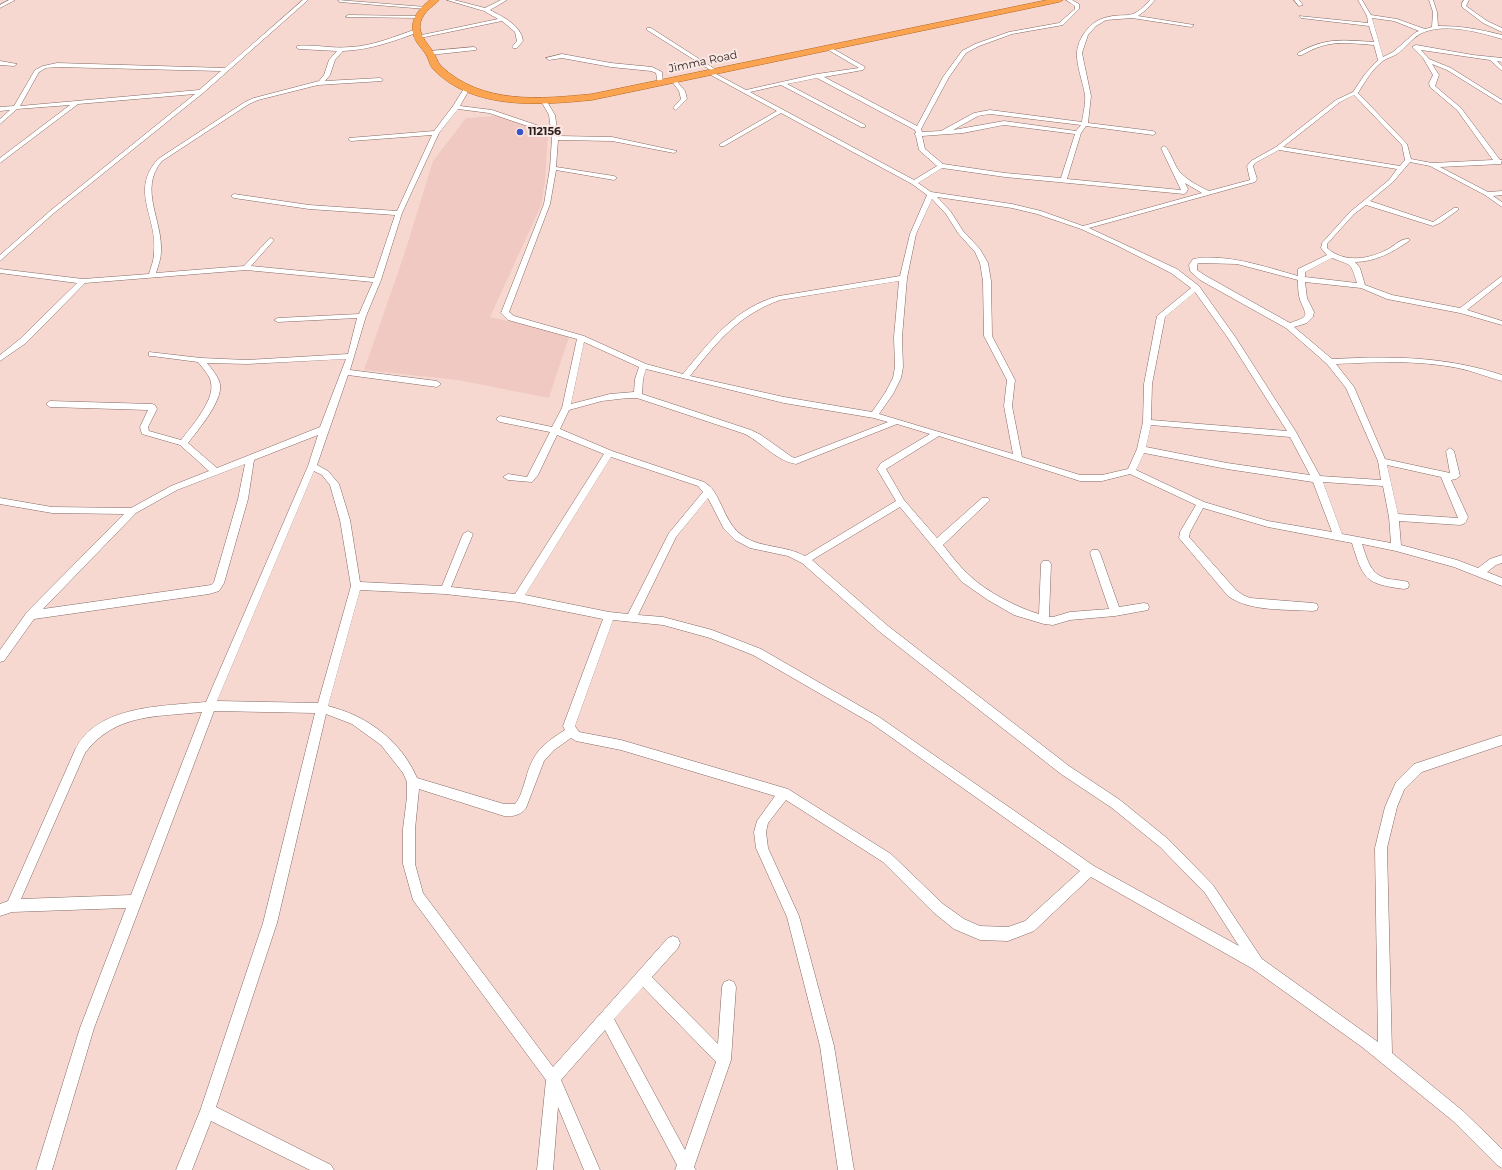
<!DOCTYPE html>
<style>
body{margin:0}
canvas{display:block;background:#f6d8d1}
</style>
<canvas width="1502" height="1170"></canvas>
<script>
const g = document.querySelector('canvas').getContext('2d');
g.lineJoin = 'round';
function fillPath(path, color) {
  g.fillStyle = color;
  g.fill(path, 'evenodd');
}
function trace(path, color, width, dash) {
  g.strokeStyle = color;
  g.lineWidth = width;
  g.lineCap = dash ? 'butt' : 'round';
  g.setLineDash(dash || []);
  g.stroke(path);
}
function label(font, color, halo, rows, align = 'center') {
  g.font = font + ' Montserrat,sans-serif';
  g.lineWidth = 4;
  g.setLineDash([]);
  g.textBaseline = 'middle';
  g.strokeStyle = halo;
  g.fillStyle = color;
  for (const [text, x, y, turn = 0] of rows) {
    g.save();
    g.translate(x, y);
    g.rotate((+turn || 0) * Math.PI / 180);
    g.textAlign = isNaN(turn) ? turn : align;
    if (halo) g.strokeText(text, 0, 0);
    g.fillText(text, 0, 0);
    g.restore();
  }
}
fillPath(new Path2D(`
 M509 115 548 133 545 182 541 206 490 317 570 334 549 398 457 380 364 370 404 255 433 161 466 118Z`), '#f0cac2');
const minor = new Path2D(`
 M9 0H15L0 8V5Z
 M303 0H308L203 93 54 213 0 261V255L50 211 195 94 78 104 0 163V158L70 105 17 109 0 124V119L10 110 0 111V107L14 106 35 70 43 66 57 63 225 68ZM57 67 221 71 199 90 20 106 39 72 46 68Z
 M338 0 426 7 428 8 426 9 340 2Z
 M447 0H454L485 8 501 0H507L490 10C503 17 521 25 523 41L517 48H513L512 47 517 41 515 32 502 21 415 39 414 38 417 36 498 19 484 11Z
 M1066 0H1072L1079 4V9L1063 25 1012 34 979 46 966 53 949 77 921 129 922 132 941 131 974 113 990 110 1082 122C1083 113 1086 103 1085 95 1083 82 1076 65 1077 52 1078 38 1090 22 1104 18 1127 11 1130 23 1150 0H1155L1146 10 1138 16 1194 25 1191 27 1132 18 1106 20 1096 26 1088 35 1082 53 1091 96 1088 123 1153 131 1156 133 1153 135 1086 126 1081 133 1067 179 1181 190 1161 148 1164 146C1170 149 1174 165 1179 171 1187 180 1198 186 1209 191L1250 180 1247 166 1251 161 1276 147 1336 100 1353 92 1365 74 1378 60 1374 45C1345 43 1329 39 1302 55H1298V53C1325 37 1344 40 1374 42L1369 26 1301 18 1299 16 1368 23 1367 16 1358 0H1362L1371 15 1397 19 1425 29 1432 27 1433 12 1429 0H1433L1437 12 1438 26C1461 26 1479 29 1502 35V39C1479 32 1443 22 1420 34 1411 39 1405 49 1397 54 1392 57 1387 58 1383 61 1372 69 1365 82 1358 93L1407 144 1411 159 1432 163 1493 160 1457 110 1430 87 1429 83 1433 75 1423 58 1412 47 1416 45 1473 55 1502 58V62L1497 61 1502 66V71L1490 60 1421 50 1429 59 1451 68 1502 100V104L1500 103 1447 70 1432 64 1439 75 1435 86 1461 108 1500 160H1502L1501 164 1440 167 1488 192 1502 191V195L1493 196 1502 202V207L1485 195 1430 166 1410 162 1393 182 1370 201 1433 222 1454 208H1458V210L1440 223 1433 226 1366 205 1354 214 1327 244V248C1345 264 1371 259 1390 248 1396 244 1402 238 1409 239V241C1393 252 1375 262 1355 262L1360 268 1365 285 1392 295 1460 308 1502 276V282L1467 310 1502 321V325L1460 313 1387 299 1361 288 1305 282 1307 298 1314 312 1313 317 1307 323 1294 327 1332 359C1392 356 1444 356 1502 375V381C1487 377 1473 371 1458 368 1418 360 1377 362 1336 364L1354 387 1385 459 1450 473 1446 451 1450 448 1454 451 1460 476 1456 479 1451 480 1468 517C1466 522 1465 524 1460 525L1399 521 1401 545 1457 560 1478 568 1490 559 1502 555V563L1496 565 1487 572 1502 578V586L1454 567 1396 551 1362 544C1368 561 1370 575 1389 579 1395 580 1401 580 1408 582L1409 585 1408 588 1404 589C1365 584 1363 579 1352 543L1268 527 1203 508 1190 532 1189 537 1236 590 1243 595 1250 598 1313 603 1317 604 1318 607 1317 610 1313 611C1286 609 1250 612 1228 596L1179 538 1180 532 1196 505 1130 474 1102 481H1080L939 436 886 469 904 500 937 538 982 498H988L990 500 988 502 943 545C951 555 959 566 969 575 985 591 1018 608 1039 614L1041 564 1043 561H1049L1051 564 1049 617H1053L1070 612 1109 609 1090 553 1092 550H1098L1100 553 1119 607 1144 603 1148 604 1149 607 1148 610 1115 616 1070 620 1053 625 1044 624 1014 615 988 600 962 582 900 507 812 560 888 626 1069 766 1120 800 1168 839 1213 885 1262 959 1378 1042 1375 848 1385 807 1396 782 1414 764 1502 735V745L1422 772 1404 790 1397 807 1387 848 1392 1053 1463 1111 1502 1149V1168L1497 1165 1453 1121 1362 1047 1253 969 1091 877 1034 931 1008 941 980 940 954 929 933 912 883 862 786 800 768 823 766 832 768 848 799 916 834 1046 854 1170H838L820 1046 787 917 756 848 754 832 757 821 775 796 621 750 576 741 571 738 554 750 544 761 526 808C521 815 513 817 504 816L419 789 415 829V864L423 893 553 1067 668 938 673 936 678 938 680 943 678 948 652 977 718 1044 722 987 724 982 729 980 734 982 736 987 731 1060 694 1167 696 1170H675L677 1165 605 1030 561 1080 600 1170H584L558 1107 553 1170H537L546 1080 413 900 403 864V829L407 797V782L403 773 381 745 352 724 326 714 277 923 216 1107 331 1165 334 1170H310L211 1121 192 1170H176L200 1111 263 923 315 713 214 711 94 1028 52 1170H36L80 1028 126 908 12 912 0 916V904L8 901 75 750C96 705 164 706 206 702L308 466 318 435 254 460 248 499 224 583 219 591 209 594 34 619 4 661 0 662V650L27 612 124 514 52 513 0 504V498L52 507 131 508 171 486 209 471 180 445 142 434 140 427 148 410 50 407 46 404 50 401 152 404 155 405 157 409 148 427 149 431 181 440C191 427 215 400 211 383 210 375 203 369 198 362L152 356H149V352L201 358 247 360 348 354 357 318 278 322 274 320 278 318 359 314 373 282 246 270 85 283 26 343 0 361V355L20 339 77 283 0 273V269L83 279 149 274C151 267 154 260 154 253 158 217 129 191 158 159L245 102 254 98 319 81 324 75 329 60 337 51 299 49 297 48V46C314 44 333 49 350 47 374 46 395 36 417 29L420 31 419 32C394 41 370 50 343 51L335 60 330 75 325 81 380 78 382 79V81L318 85 258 100 249 104 162 161C138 189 163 220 161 252 161 259 158 266 156 273L244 266 269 239 271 238 274 240 251 266 374 278 395 215 309 209 234 198 231 196 234 194 309 205 397 211 432 135 351 141 348 139 349 138 434 131 453 106 465 87 467 86 470 88 460 106 492 110 551 130 549 115 541 101 544 99 546 100 555 115 558 136 612 137 677 151 674 153 612 141 558 140 556 167 614 176 617 178 614 180 556 170 550 204 509 312 514 316 584 336 646 364 683 374C710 341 736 307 779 296L900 276 910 234 927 195 912 184 781 113 724 146H720V144L777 111 709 74V72L712 71 647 30V28H651L718 71 719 72 716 74 746 90 817 74 859 68 825 48 830 47 865 67 863 70 824 77 917 126 943 77 962 51 975 44 1009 32 1059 23 1075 9V6ZM1372 18 1394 21 1419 31 1416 32 1393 52 1383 57ZM817 78 915 130 916 133 914 134 916 136 919 150 937 166 914 180 750 92 781 85 861 127H865V125L787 84ZM1354 95 1402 145 1405 160 1400 166 1283 147 1340 102ZM458 109 489 113 551 134 552 138 550 168 544 204 501 313 508 320 577 339 562 408 552 427 500 416 496 419 500 422 550 432 527 477 508 474 503 477 508 480 532 482 538 475 557 435 604 454 515 594 451 587 473 534 468 531 463 534 442 586 360 582 350 520 339 484 328 471 317 465 348 375 437 387 441 384 437 381 350 370 366 316 381 280 402 213 439 133ZM990 114 1081 125 1076 131 1004 121 953 130 978 116ZM1004 125 1075 134 1061 178 1005 173 943 164 925 149 922 136 963 133ZM1279 150 1397 169 1389 180 1350 212 1322 243 1321 248 1327 255 1298 269V276C1266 267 1226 253 1193 259L1189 265 1190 271 1200 280 1286 328 1327 364 1346 388 1378 461 1381 480 1320 476 1296 432 1236 338 1199 286 1177 269 1089 228 1255 182 1257 179 1253 166 1255 163ZM942 168 1005 177 1184 194 1186 193 1188 189 1185 183 1202 193 1083 226 1041 211 1012 204 931 192 918 183ZM937 197 1012 208 1037 214 1081 229 1116 245 1171 273 1191 288 1157 316 1144 384 1143 422 1137 449 1128 469 1102 475H1080L1022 457 1012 406 1015 380 992 336 991 281 988 263 980 249 963 231 951 212ZM932 199 946 214 958 233 975 252 980 263 983 281 984 336 1007 380 1004 406 1013 454 879 414 893 394 901 378 903 367 902 337 907 278 916 234ZM1332 258C1352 266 1350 261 1357 283L1305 277V272ZM1198 263 1237 264 1298 280C1298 286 1298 294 1300 300 1307 317 1310 316 1290 323L1206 276 1197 270V265ZM899 281 894 337 895 367 893 378 885 393 872 412 784 397 690 376C717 342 738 315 780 300ZM1195 292 1228 338 1287 431 1151 420 1152 384 1165 317ZM584 342 639 367 635 379 634 392 610 394 571 404ZM346 359 320 427 217 468 188 443C198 430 223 401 220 384 218 376 212 369 207 363L247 364ZM646 369 784 403 874 418 888 422 795 458 792 457 761 435 751 430 642 394 643 379ZM628 398H637L745 434C762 443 777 461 796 464L897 424 930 434 881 463 877 469 896 501 805 556C785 545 759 548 743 536 727 526 723 504 713 490 711 487 707 484 704 482L612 451 560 429 569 410 602 401ZM1151 425 1290 437 1310 475 1227 463 1146 447ZM1144 453 1227 469 1313 482 1332 532 1268 521 1204 502 1136 470ZM611 457 698 486 703 492 669 533 628 614 609 612 525 595ZM245 464 238 499 214 582 211 585 43 609 136 513 177 490ZM1387 465 1441 477 1458 518 1398 514ZM314 471 322 475 330 485 340 520 351 586 318 703 217 701ZM1323 482 1383 486 1389 517 1391 543 1342 534ZM708 498 724 529 735 540 750 548 788 556 802 563 880 632 1061 774 1112 808 1160 847 1205 893 1239 946 1094 866 879 717 761 649 712 630 663 617 638 615 676 537ZM360 590 445 594 518 602 603 619 563 726 565 730C543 744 533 752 526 778 523 787 521 797 515 804H504L417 778C406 752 385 731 360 718 351 713 339 709 328 706ZM613 620 663 625 710 638 753 655 871 723 1080 871 1025 921 1008 927 980 926 964 919 943 904 891 854 788 789 621 740 579 732 575 726ZM202 712 131 895 21 899 85 753C115 713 157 717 202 712ZM643 987 716 1062 685 1150 614 1019Z
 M1294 0H1299L1303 5 1299 6Z
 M1464 0H1469L1466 6 1487 21 1502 28V32L1483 23 1462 7V3Z
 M348 15 418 16 420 17 418 18 346 17Z
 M474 47 476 48V50L430 55 427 53 430 51Z
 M562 54 611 63 652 67 662 72 663 83 658 84 656 73 651 71 611 67 562 58 549 60 546 58Z
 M0 61 17 64 14 66 0 65Z
 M674 78 685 91 687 99 676 110 673 108 681 99 679 91 671 80Z`);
const trunk = new Path2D(`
 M430 0H439C436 4 431 7 428 10 413 26 422 37 432 50 436 55 437 62 441 66 482 105 541 99 592 94L1047 0H1063L1059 2 592 100C541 105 473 111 433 69 429 65 429 58 425 53 423 50 420 47 418 44 406 27 415 11 430 0Z`);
trace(minor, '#846963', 1);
trace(trunk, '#b16622', 1);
fillPath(minor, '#fff');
fillPath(trunk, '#faa350');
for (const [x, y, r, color] of [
 [520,132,4,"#3654c5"]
]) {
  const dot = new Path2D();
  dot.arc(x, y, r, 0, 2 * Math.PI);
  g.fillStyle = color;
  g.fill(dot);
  trace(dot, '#fbe8e4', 1.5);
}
label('11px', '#2a1f1d', '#fbe8e4', [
 ["Jimma Road",703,62,-12]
]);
label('bold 11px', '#2a1f1d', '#fbe8e4', [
 ["112156",528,132]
], 'left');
</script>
